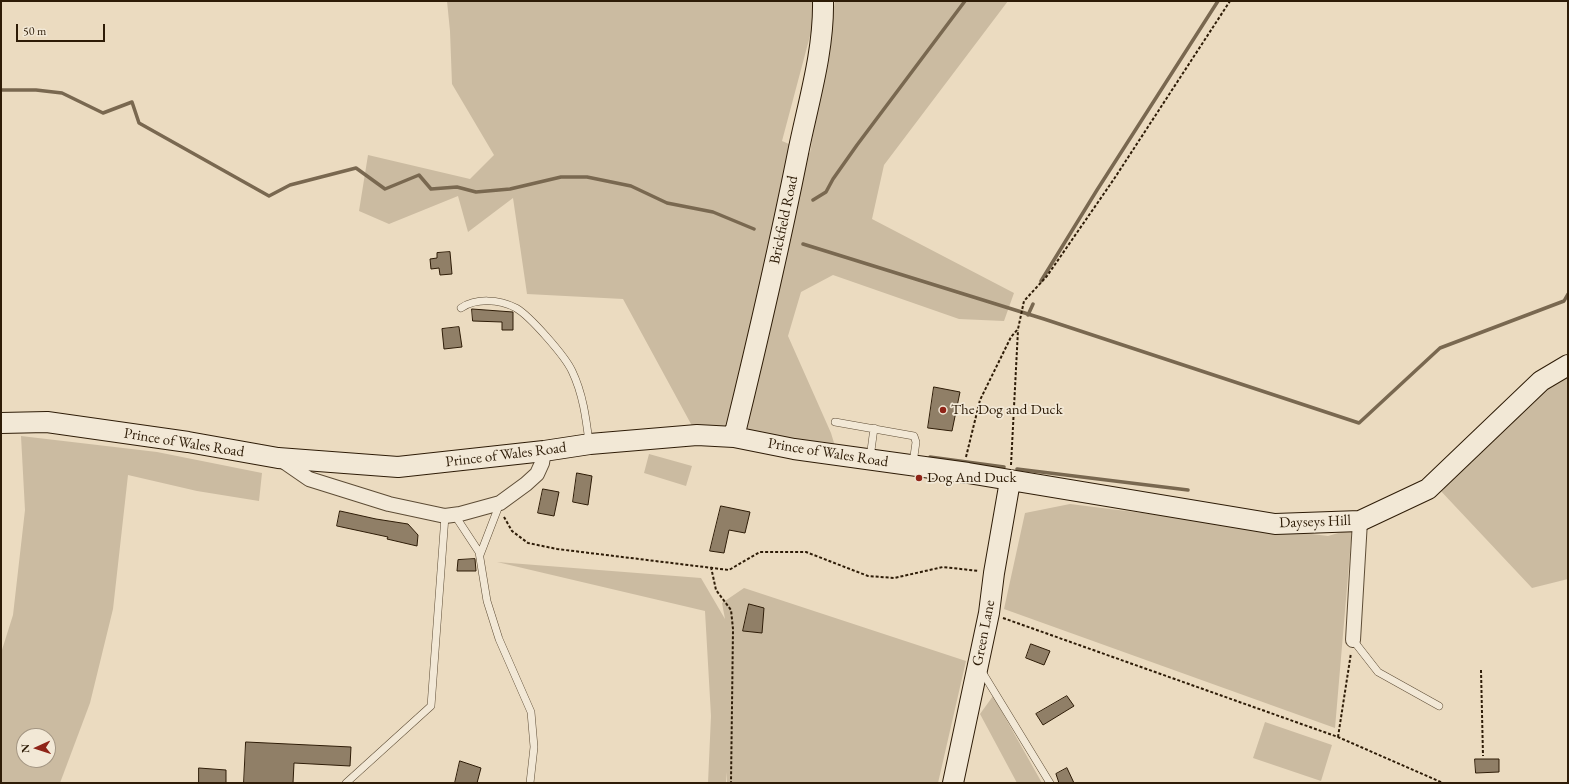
<!DOCTYPE html>
<style>
body{margin:0}
#map{position:relative;width:1569px;height:784px;overflow:hidden;background:#ebdbc0;font-family:"EB Garamond",serif}
canvas{display:block}
.frame{position:absolute;inset:0;border:2px solid #2e1c07;pointer-events:none}
.north{position:absolute;left:16px;top:728px;width:40px;height:40px;box-sizing:border-box;background:#f2e8d6;border:1px solid #a49683;border-radius:50%;rotate:267deg;font-size:11px;font-weight:700;line-height:16px;text-align:center;color:#2e1c07}
.north::after{content:'';display:block;margin:auto;width:14px;height:18px;background:#8f2418;clip-path:polygon(50% 0,100% 100%,50% 72%,0 100%)}
.scale{position:absolute;left:16px;top:24px;width:89px;height:18px;box-sizing:border-box;border:2px solid #2e1c07;border-top:0;padding-left:5px;font-size:12px;line-height:14px;white-space:nowrap;color:#2e1c07;-webkit-text-stroke:3px #f2e8d6;paint-order:stroke}
</style>
<div id="map">
<canvas width="1569" height="784"></canvas>
<div class="frame"></div>
<div class="north">N</div>
<div class="scale">50 m</div>
</div>
<script>
const g = document.querySelector('canvas').getContext('2d');
g.lineJoin = 'round';
function fillPath(path, color) {
  g.fillStyle = color;
  g.fill(path, 'evenodd');
}
function trace(path, color, width, dash) {
  g.strokeStyle = color;
  g.lineWidth = width;
  g.lineCap = dash ? 'butt' : 'round';
  g.setLineDash(dash || []);
  g.stroke(path);
}
function label(font, color, halo, rows, align = 'center') {
  g.font = font + ' "EB Garamond",serif';
  g.lineWidth = 3.5;
  g.setLineDash([]);
  g.textBaseline = 'middle';
  g.strokeStyle = halo;
  g.fillStyle = color;
  for (const [text, x, y, turn = 0] of rows) {
    g.save();
    g.translate(x, y);
    g.rotate((+turn || 0) * Math.PI / 180);
    g.textAlign = isNaN(turn) ? turn : align;
    if (halo) g.strokeText(text, 0, 0);
    g.fillText(text, 0, 0);
    g.restore();
  }
}
fillPath(new Path2D(`
 M447 1H823L815 17 782 141 810 153 835 1H1008L884 165 872 219 1014 293 1004 321 959 319 833 275 801 292 788 336 831 433 838 456 697 435 623 299 527 294 513 198 468 232 458 196 389 224 359 211 368 155 470 179 494 155 452 84 450 31Z
 M1568 376V579L1532 588 1438 488 1545 389Z
 M21 436 157 452 262 473 259 501 197 491 128 475 113 609 90 703 60 783H1V653L13 615 25 510ZM24 736H48V760H24Z
 M649 454 692 466 686 486 644 473Z
 M1070 504 1328 536 1352 529 1335 728 1004 609 1025 513Z
 M497 562 701 578 725 619 722 603 744 588 966 661 938 783H727L726 772V783H708L711 716 705 611Z
 M993 696 1042 783H1017L980 714Z
 M1265 722 1332 745 1321 781 1253 758Z`), '#cbbba1');
trace(new Path2D(`
 M1 90H36L62 93 103 113 132 102 139 123 269 196 290 185 356 168 385 189 419 175 431 189 457 187 476 192 510 189 561 177H587L631 186 667 203 713 212 754 229
 M813 200 826 192 833 179 857 145 965 1
 M803 244 1044 319 1359 423 1440 348 1564 301 1568 294
 M1041 281 1097 190 1218 1
 M1028 315 1033 304
 M930 457 1004 467
 M1017 469 1188 490`), '#796850', 3.5);
const building = new Path2D(`
 M450 252 452 274 440 275 439 268 431 269 430 259 437 258V253Z
 M472 309 513 312V330H502V322L473 321Z
 M459 327 462 347 444 349 442 329Z
 M934 387 960 392 952 431 928 428Z
 M577 473 592 476 588 505 573 502Z
 M543 489 559 492 554 516 538 513Z
 M721 506 750 512 745 533 729 530 724 553 710 551Z
 M340 511 376 519 408 524 418 535 417 546 387 539 388 537 337 526Z
 M475 559 476 571H457L458 560Z
 M749 604 764 608 762 633 743 631Z
 M1031 644 1050 651 1044 665 1026 658Z
 M1067 696 1074 706 1043 725 1036 714Z
 M246 742 351 747 350 766 294 763 293 783H244Z
 M1475 759H1499V772L1476 773Z
 M460 761 481 768 477 783H455Z
 M199 768 226 770V783H199Z
 M1067 768 1074 783H1059L1056 774Z`);
fillPath(building, '#907f67');
trace(building, '#2e1c07', 1);
const lane = new Path2D(`
 M461 308C476 298 499 299 516 308 530 316 565 356 572 371 583 394 586 418 589 442
 M835 422 914 436 916 442 913 463
 M870 458 874 428
 M454 514 479 552 487 601 499 639 531 712 534 747 530 783
 M480 555 500 503
 M1353 640 1378 672 1439 706
 M981 670 1050 783
 M346 783 431 706 445 516`);
const street = new Path2D(`
 M280 459 309 479 389 504 445 516 460 514 500 503 526 484 537 474 542 463 544 451
 M1353 640 1360 521`);
const secondary = new Path2D(`
 M1 423 47 422 188 442 278 458 398 467 544 451 590 444 697 435 734 437 794 449 968 473 1275 524 1360 521 1428 489 1541 381 1568 365
 M734 437C757 343 779 248 798 153 808 103 824 52 823 1
 M953 783 989 613 994 573 1010 481`);
trace(lane, '#5d4c35', 8);
trace(street, '#5d4c35', 16);
trace(secondary, '#2e1c07', 22);
trace(new Path2D(`
 M966 457 980 400 1011 337 1018 329 1024 301 1047 276 1114 179 1230 1
 M1011 465 1018 330
 M504 517 512 531 528 543 557 549 729 570 760 552H806L868 576 894 578 943 567 979 571
 M711 567 716 590 731 610 733 629 731 783
 M1003 618 1338 737 1443 783
 M1481 670 1483 756
 M1338 737 1351 653`), '#2e1c07', 2, [3, 2]);
trace(lane, '#f2e8d6', 7);
trace(street, '#f2e8d6', 14);
trace(secondary, '#f2e8d6', 20);
for (const [x, y, r, color] of [
 [943,410,4,"#8f2418"],
 [919,478,4,"#8f2418"]
]) {
  const dot = new Path2D();
  dot.arc(x, y, r, 0, 2 * Math.PI);
  g.fillStyle = color;
  g.fill(dot);
  trace(dot, '#f2e8d6', 1.5);
}
label('15px', '#2e1c07', '#f2e8d6', [
 ["Brickfield Road",784,220,-78],
 ["Prince of Wales Road",184,443,9],
 ["Prince of Wales Road",828,453,9],
 ["Prince of Wales Road",506,455,-7],
 ["Dayseys Hill",1315,522,-2],
 ["Green Lane",984,633,-79]
]);
label('15px', '#2e1c07', '#f2e8d6', [
 ["The Dog and Duck",951,410],
 ["Dog And Duck",927,478]
], 'left');
</script>
